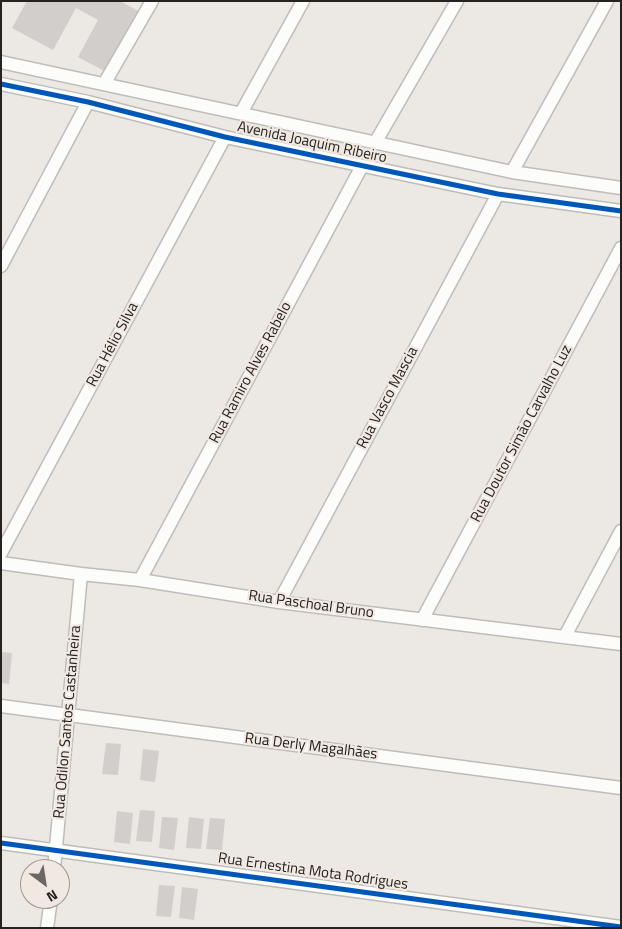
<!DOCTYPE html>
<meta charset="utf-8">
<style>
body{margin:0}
#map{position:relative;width:622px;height:929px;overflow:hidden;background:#ece8e4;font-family:"Titillium Web",sans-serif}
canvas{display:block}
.frame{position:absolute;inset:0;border:2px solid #25221f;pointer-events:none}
.north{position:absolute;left:20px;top:859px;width:50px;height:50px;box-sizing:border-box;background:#f0e8e1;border:1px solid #9f9993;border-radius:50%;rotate:149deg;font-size:14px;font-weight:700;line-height:20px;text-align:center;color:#25221f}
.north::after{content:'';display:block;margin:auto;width:18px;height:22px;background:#6b6764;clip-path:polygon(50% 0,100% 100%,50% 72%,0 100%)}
</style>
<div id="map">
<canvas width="622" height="929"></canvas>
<div class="frame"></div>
<div class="north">N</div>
</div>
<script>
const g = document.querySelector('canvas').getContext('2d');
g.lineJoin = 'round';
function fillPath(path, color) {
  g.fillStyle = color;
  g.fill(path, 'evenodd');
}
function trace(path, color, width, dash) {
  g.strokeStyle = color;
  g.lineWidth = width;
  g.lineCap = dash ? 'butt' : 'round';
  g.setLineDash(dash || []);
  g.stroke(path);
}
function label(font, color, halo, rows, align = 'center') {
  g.font = font + ' "Titillium Web",sans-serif';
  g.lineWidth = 4.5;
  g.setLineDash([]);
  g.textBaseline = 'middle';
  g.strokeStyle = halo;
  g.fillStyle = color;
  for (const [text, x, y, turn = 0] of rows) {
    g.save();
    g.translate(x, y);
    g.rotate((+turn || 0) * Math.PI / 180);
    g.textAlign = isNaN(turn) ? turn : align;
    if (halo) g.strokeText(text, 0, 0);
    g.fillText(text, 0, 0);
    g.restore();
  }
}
fillPath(new Path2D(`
 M27 1H120L142 13 108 73 78 57 98 20 76 8 53 50 12 28Z
 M1 652 12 653 9 684 1 683Z
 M106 743 121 744 118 775 102 774Z
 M143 749 159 751 155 782 140 780Z
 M140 810 155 811 152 842 136 841Z
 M117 811 133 813 130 844 114 842Z
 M162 817 178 818 174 850 159 848Z
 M189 817 204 819 201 849 186 848Z
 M210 818 225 819 222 850 206 849Z
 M159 885 175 886 171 917 156 916Z
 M182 887 198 889 194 920 179 918Z`), '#d1cecb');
const minor = new Path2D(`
 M1 62 512 172 621 188
 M1 84 88 102 225 137 498 194 621 211
 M104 84 152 1
 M241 113 303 1
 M375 143 457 1
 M512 172 607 1
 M1 266 88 102
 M1 553 225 137
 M1 563 81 574 140 580 279 602 621 644
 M140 580 362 166
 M279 602 498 194
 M422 620 621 248
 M565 636 621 531
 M1 706 621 788
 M1 843 621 927
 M54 869 81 574
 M47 928 51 899`);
trace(minor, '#bfbdba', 15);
trace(minor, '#fcfcfb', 12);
trace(new Path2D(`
 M1 84 88 102 225 137 498 194 621 211
 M1 843 621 927`), '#0057b8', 5);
label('15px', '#25221f', '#f0e8e1', [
 ["Avenida Joaquim Ribeiro",312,143,12],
 ["Rua Hélio Silva",113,345,-62],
 ["Rua Ramiro Alves Rabelo",251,373,-62],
 ["Rua Vasco Mascia",388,398,-62],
 ["Rua Doutor Simão Carvalho Luz",522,434,-62],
 ["Rua Paschoal Bruno",311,605,8],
 ["Rua Odilon Santos Castanheira",68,722,-85],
 ["Rua Derly Magalhães",311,747,7],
 ["Rua Ernestina Mota Rodrigues",313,872,8]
]);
</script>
